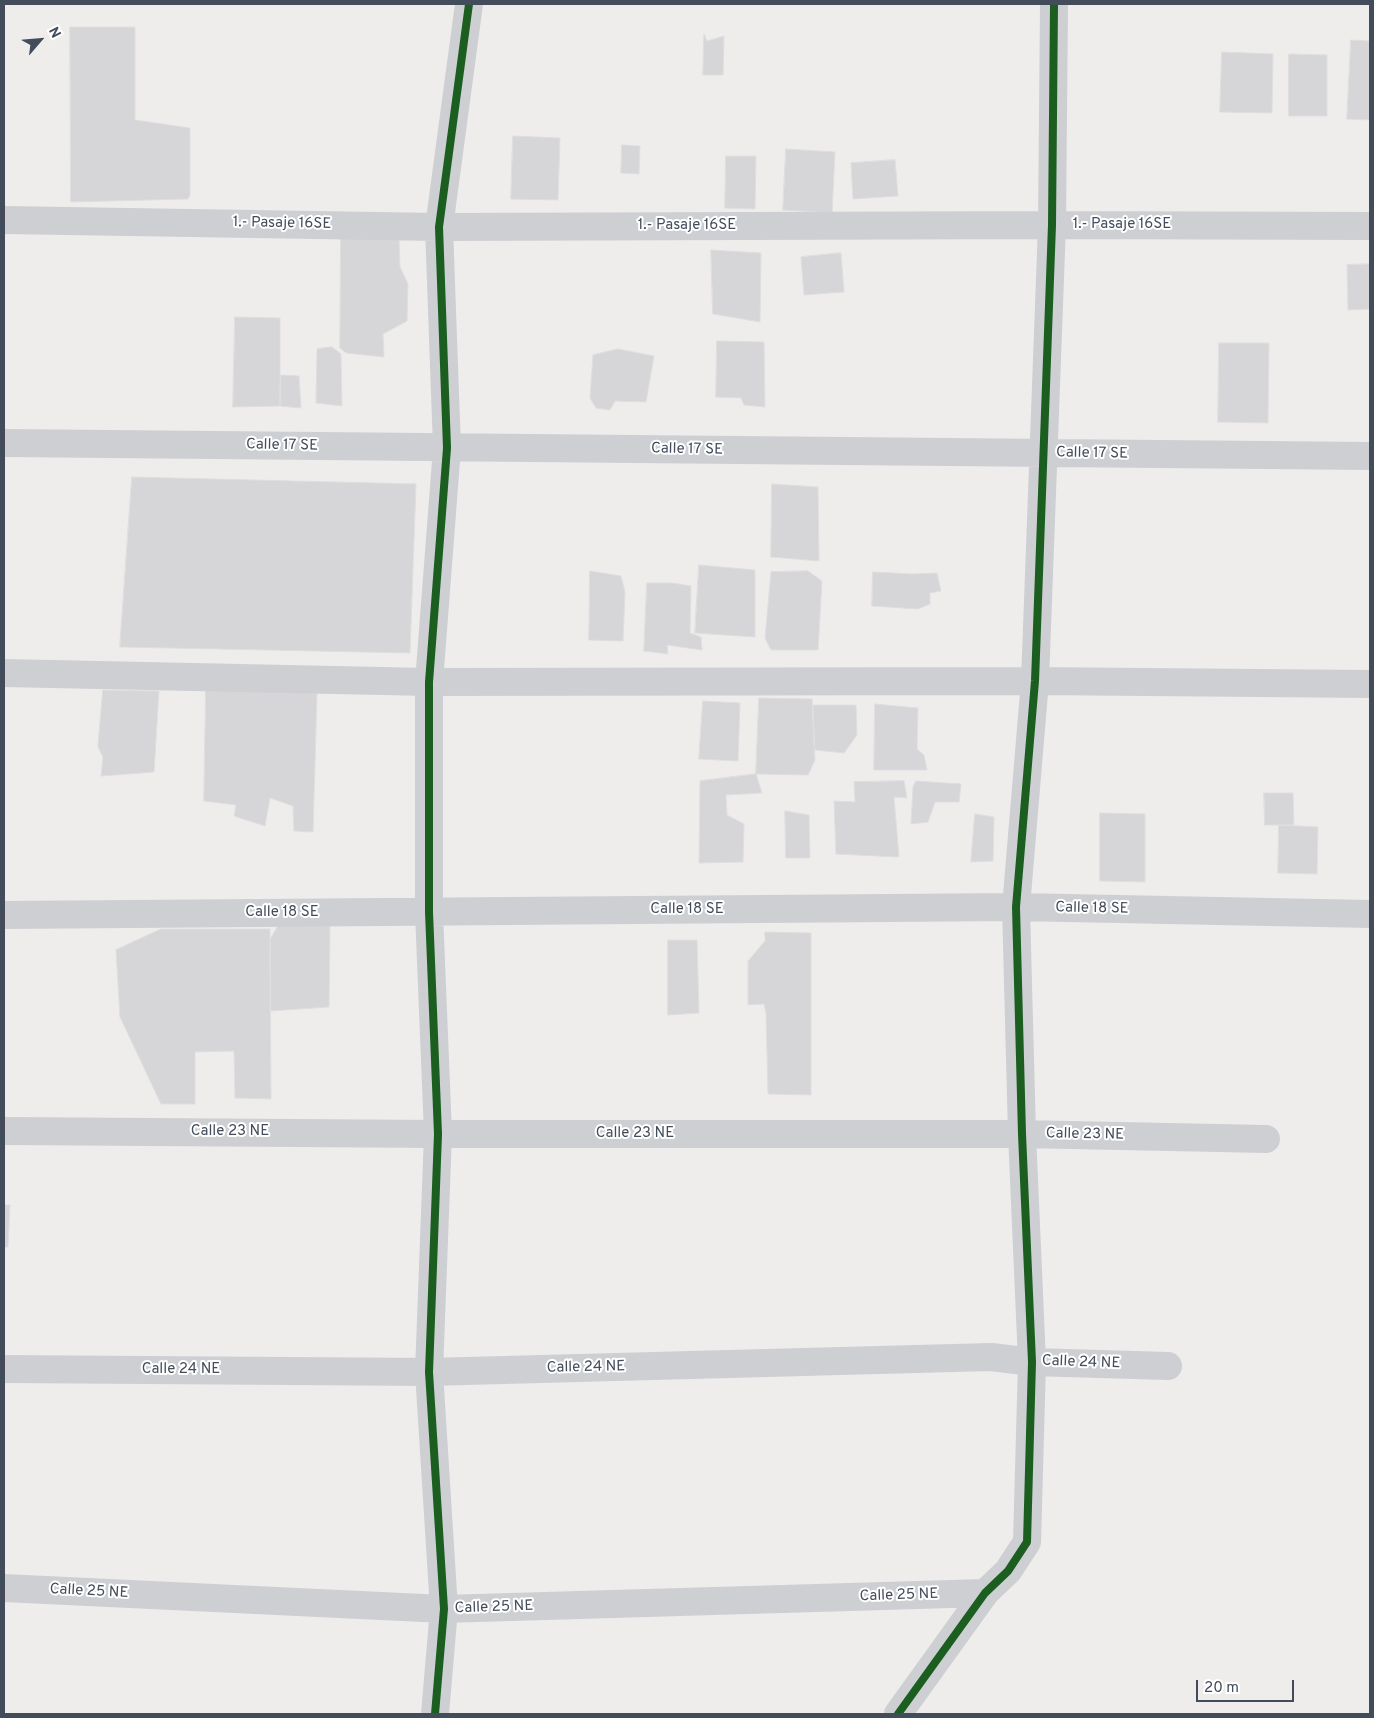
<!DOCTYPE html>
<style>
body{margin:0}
#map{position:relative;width:1374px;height:1718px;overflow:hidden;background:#eeedec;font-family:Overpass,sans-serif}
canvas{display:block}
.frame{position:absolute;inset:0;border:5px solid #434c5b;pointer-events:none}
.north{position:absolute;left:15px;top:15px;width:50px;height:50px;-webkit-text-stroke:4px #fff;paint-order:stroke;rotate:63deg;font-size:14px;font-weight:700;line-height:20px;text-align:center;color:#434c5b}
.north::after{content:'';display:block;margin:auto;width:18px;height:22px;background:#434c5b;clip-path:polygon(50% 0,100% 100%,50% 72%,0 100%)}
.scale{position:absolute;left:1196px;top:1680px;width:98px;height:22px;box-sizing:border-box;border:2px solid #434c5b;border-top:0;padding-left:6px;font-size:15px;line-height:18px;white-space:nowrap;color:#434c5b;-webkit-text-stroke:4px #fff;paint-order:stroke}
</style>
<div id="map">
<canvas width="1374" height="1718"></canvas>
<div class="frame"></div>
<div class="north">N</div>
<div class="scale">20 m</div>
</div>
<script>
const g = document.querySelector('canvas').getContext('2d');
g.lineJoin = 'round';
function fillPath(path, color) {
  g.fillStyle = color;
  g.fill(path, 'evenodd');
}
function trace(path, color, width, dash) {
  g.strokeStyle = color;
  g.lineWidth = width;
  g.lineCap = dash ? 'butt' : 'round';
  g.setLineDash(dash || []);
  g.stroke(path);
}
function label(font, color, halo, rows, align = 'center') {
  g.font = font + ' Overpass,sans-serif';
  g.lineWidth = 4;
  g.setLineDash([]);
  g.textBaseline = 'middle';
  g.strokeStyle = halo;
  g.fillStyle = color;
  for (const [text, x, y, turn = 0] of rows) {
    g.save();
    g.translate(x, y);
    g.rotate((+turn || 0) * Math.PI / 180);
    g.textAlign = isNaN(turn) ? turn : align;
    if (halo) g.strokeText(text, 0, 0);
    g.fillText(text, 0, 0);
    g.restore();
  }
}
const building = new Path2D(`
 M70 27H135V120L190 128V195L188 199 71 202Z
 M704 34 707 41 724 36 723 75H703Z
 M1351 40 1370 41V120L1347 119Z
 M1222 52 1273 54 1272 113 1220 112Z
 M1289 54 1327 55V116H1289Z
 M513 136 560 138 558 200 511 199Z
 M622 145 640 146 639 174 621 173Z
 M786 149 835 152 832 213 783 210Z
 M726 156H756L755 209 725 208Z
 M895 160 898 196 853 199 851 163Z
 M341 238H399L400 267 408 284 407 321 383 334 384 357 346 353 340 348Z
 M711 250 761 253 760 322 713 314Z
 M841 253 844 292 804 295 801 257Z
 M1370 264V309L1348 310 1347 265Z
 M235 317 280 318V406L233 407Z
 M717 341 764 342 765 407 744 405 741 398 716 397Z
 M1219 343H1269L1268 423 1218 422Z
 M332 347 341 354 342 406 316 403 317 349Z
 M618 349 654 356 646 402 615 401 610 410 596 408 590 398 593 355Z
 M281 375 299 376 301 408 280 406Z
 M132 477 416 484 410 653 120 647Z
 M772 484 818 487 819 561 771 557Z
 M699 565 755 570V637L695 633Z
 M590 571 621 576 625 592 623 641 589 640Z
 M808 571 822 581 818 650H771L765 638 771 572Z
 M873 572 913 574 937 573 941 591 930 593V604L918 609 872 606Z
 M647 583H672L691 586 690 633 701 637 702 650 667 645 668 654 644 651Z
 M206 688 317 693 313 832 294 831 293 806 270 798 265 826 234 816 236 805 204 801Z
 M103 690 159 691 154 772 101 776 103 757 98 747Z
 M759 698 812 699 815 760 808 775 756 774Z
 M703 701 740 703 738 761 699 759Z
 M875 704 918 708 917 749 924 755 927 770H874Z
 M813 705H856L857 735 844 753 815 750Z
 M756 774 762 793 726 795 727 815 744 824 743 862 699 863 700 781Z
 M904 781 907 798 894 797 899 857 836 854 834 801 855 802 854 782Z
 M916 781 961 784 959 802H935L928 822 911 824 913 787Z
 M1264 793H1293L1294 825H1265Z
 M785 811 809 815 810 858H786Z
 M1100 813 1145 814V882L1100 881Z
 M975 814 994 817 993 861 971 862Z
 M1279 825 1318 827 1317 874 1278 873Z
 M279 924 330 926 329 1007 270 1011V940Z
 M161 929H270L271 1099 235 1098 234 1051 195 1052V1104H161L120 1017 116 950Z
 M765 932 811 933V1095L768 1094 766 1013 764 1004 748 1005V961L765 941Z
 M668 940H697L699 1013 668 1015Z
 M4 1205H10L8 1247H4Z`);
fillPath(building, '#d6d6d8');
trace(building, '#dfdedf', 1);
trace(new Path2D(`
 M4 220 439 227 1052 225 1370 226
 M4 443 1370 456
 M4 673 429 682 1035 681 1370 684
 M4 915 1016 907 1370 914
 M4 1131 438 1134H1022L1266 1139
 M4 1369 429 1372 991 1357 1032 1362 1168 1366
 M4 1588 444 1609 985 1593
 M435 1714 444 1609 429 1372 438 1134 429 912V682L447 448 439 227 469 4
 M898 1714 985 1593 1008 1571 1027 1542 1032 1362 1022 1134 1016 907 1035 681 1052 225 1054 4`), '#cecfd3', 28);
trace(new Path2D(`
 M435 1714 444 1609 429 1372 438 1134 429 912V682L447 448 439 227 469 4
 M898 1714 985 1593 1008 1571 1027 1542 1032 1362 1022 1134 1016 907 1035 681 1052 225 1054 4`), '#1b5e20', 8);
label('15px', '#434c5b', '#fff', [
 ["1.- Pasaje 16SE",282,224,1],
 ["1.- Pasaje 16SE",1122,225],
 ["1.- Pasaje 16SE",687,226],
 ["Calle 17 SE",282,446,1],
 ["Calle 17 SE",687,450,1],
 ["Calle 17 SE",1092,454,1],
 ["Calle 18 SE",1092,909,1],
 ["Calle 18 SE",687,910],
 ["Calle 18 SE",282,913],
 ["Calle 23 NE",230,1132],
 ["Calle 23 NE",635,1134],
 ["Calle 23 NE",1085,1135,1],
 ["Calle 24 NE",1081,1363,2],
 ["Calle 24 NE",586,1368,-1],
 ["Calle 24 NE",181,1370],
 ["Calle 25 NE",89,1592,3],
 ["Calle 25 NE",899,1596,-2],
 ["Calle 25 NE",494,1608,-2]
]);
</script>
